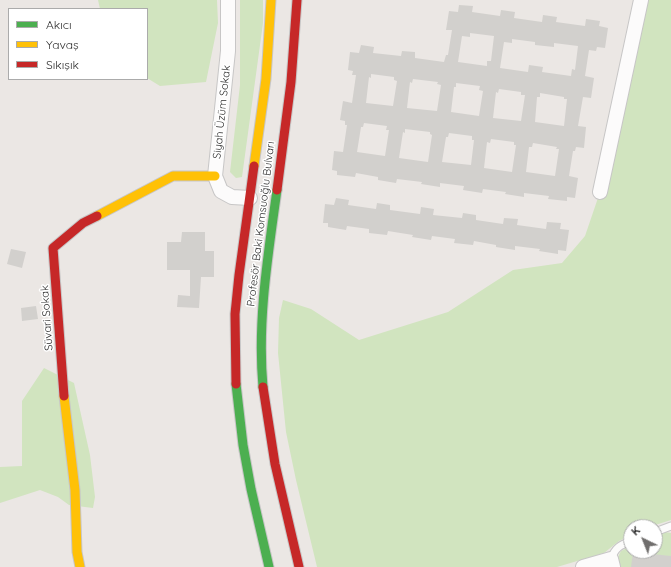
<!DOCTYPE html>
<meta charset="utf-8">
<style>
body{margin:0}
#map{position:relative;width:671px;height:567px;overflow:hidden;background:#ebe7e4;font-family:Quicksand,sans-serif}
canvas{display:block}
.legend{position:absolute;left:8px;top:8px;width:140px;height:72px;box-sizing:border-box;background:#fff;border:1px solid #ababab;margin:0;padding:5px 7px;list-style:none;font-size:12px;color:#2d2d2d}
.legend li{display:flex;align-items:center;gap:8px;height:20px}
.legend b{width:20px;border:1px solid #ababab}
.north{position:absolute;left:623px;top:519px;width:40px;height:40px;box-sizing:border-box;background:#fff;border:1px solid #ababab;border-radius:50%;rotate:317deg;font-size:11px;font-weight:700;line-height:16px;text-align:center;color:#2d2d2d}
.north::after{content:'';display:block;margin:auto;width:14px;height:18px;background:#706e6d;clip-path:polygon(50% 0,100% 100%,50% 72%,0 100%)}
</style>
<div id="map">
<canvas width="671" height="567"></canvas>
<ul class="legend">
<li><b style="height:5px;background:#4caf50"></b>Akıcı</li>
<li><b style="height:5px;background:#ffc107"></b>Yavaş</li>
<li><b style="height:5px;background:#c62828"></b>Sıkışık</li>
</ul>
<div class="north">K</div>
</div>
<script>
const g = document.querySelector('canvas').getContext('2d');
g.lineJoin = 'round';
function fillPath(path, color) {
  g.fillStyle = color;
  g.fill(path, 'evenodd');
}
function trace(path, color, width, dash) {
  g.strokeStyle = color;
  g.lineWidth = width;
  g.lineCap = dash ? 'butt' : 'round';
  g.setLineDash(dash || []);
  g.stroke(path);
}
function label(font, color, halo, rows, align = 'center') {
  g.font = font + ' Quicksand,sans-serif';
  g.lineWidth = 3;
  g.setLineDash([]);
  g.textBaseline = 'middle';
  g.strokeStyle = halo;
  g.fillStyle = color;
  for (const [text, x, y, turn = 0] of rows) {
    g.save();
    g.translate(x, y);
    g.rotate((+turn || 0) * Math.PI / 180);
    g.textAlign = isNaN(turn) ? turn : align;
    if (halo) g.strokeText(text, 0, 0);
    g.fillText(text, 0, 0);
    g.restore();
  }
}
fillPath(new Path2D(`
 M98 0H217L218 23 206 82 160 86 147 78V9H100Z
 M240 0H263V23L242 177 236 178 230 172 240 85Z
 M641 0H671V520L649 527H631V535L619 541 604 553 557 567H317L296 480 286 432 278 353 279 318 283 300 311 309 359 340 448 312 513 270 562 263 585 236 600 192Z
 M44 368 74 383 90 455 95 497 93 508 69 505 58 497 40 490 0 503V467L22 466V401Z
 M665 532 671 533V567H620L618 557 621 551 631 546V551H655V536Z`), '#d1e4bf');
fillPath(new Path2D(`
 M459 5 473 6 472 12 500 16 501 10 515 12 514 18 542 22 543 15 557 17 556 22 585 26 586 19 600 21 599 26 608 28 605 48 597 47 596 51 589 50 585 76 594 78 591 98 583 97 578 126 586 127 584 148 576 147 575 151H573L569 176 578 178 575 198 567 197V201L548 199 549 196 524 193V197L505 194 506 192 483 189 482 193 463 190 464 186 440 183V187L421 184 422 182 397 179 396 183 378 180V177L356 173 355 177 337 175V171L332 170 334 151 343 152 347 125H345V121L340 120 343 101 352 103 356 75H352L353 71 348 70 350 52 359 53 361 45 374 47 373 53 401 56 402 51 415 52V58L444 62 446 55H448L452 30H446L449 11 458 12ZM470 33 494 36 491 61H487V66L458 62 462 36 470 37ZM512 39 535 42V45L554 47V43L578 46 575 70 572 69 571 76 542 72 543 67 529 65 528 72 500 68 504 42 512 43ZM371 74 394 77V80L397 81 393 106 366 103 369 77 371 78ZM413 79 438 82 437 84 441 85 437 111 407 108 410 82 412 83ZM456 83 480 86 479 90 483 91 479 116 451 112 454 87H456ZM499 89 521 92V95H525L521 121 493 118 496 92 498 93ZM540 93 564 97V99H567L564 126 535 122 537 97H540ZM364 123 387 126 386 130H389L385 156 357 152 361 127H363ZM405 129 430 132V134L432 135 428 162 399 158 403 132 405 133ZM449 133 472 136V140H474L471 165 442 162 446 137H448ZM491 139 514 142V145H516L512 172 484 168 487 142 490 143ZM533 143 557 147 556 149H559L555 176 526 172 529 147H532Z
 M336 198 349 200 348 205 376 209 377 203 390 205V210L420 214 421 207 434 209 433 215 462 218 463 213 476 215V220L503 224 504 218 518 219 517 225 546 229 547 222 561 223 560 229 569 230 566 251 558 250V254L539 251 540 249 515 246V250L496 247V245L474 241 473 245 454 243 455 239 432 236 431 240 412 237 413 235 388 231 387 235 369 233V229L347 226 346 230 328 227V223H323L325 204 334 205Z
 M182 232H205V251H214V277H201L199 308 177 307 178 295 190 296V270H167V242H181Z
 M11 249 26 252 22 268 7 264Z
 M36 306 38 319 22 321 21 308Z
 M633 552 671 556V567H631Z`), '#d2d0cd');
const lane = new Path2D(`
 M655 532 671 526
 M611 559C615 548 620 545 631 541`);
const street = new Path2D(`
 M228 0V51L215 176 221 191 232 197 250 198
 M600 192 641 0
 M583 567 611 559 613 567`);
const fast = new Path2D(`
 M236 384 243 445 251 489 269 567
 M263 387C257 322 268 255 277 190`);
const slow = new Path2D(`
 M254 166 266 79 271 0
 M97 216 173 176H215
 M64 396 75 490 77 552 80 567`);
const jam = new Path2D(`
 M277 190 291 82 297 0
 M236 384 235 314 239 275 254 166
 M263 387 275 464 299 567
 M64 396 53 248 83 223 97 216`);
trace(lane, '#c7c6c6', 9);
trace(street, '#c7c6c6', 16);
trace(fast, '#c7c6c6', 11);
trace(slow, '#c7c6c6', 11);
trace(jam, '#c7c6c6', 11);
trace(lane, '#fcfbfb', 7);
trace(street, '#fcfbfb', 14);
trace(fast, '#4caf50', 9);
trace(slow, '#ffc107', 9);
trace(jam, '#c62828', 9);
label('11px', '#2d2d2d', '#fff', [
 ["Siyah Üzüm Sokak",222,112,-84],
 ["Profesör Baki Komsuoğlu Bulvarı",261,224,-83],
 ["Süvari Sokak",47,318,-94]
]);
</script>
